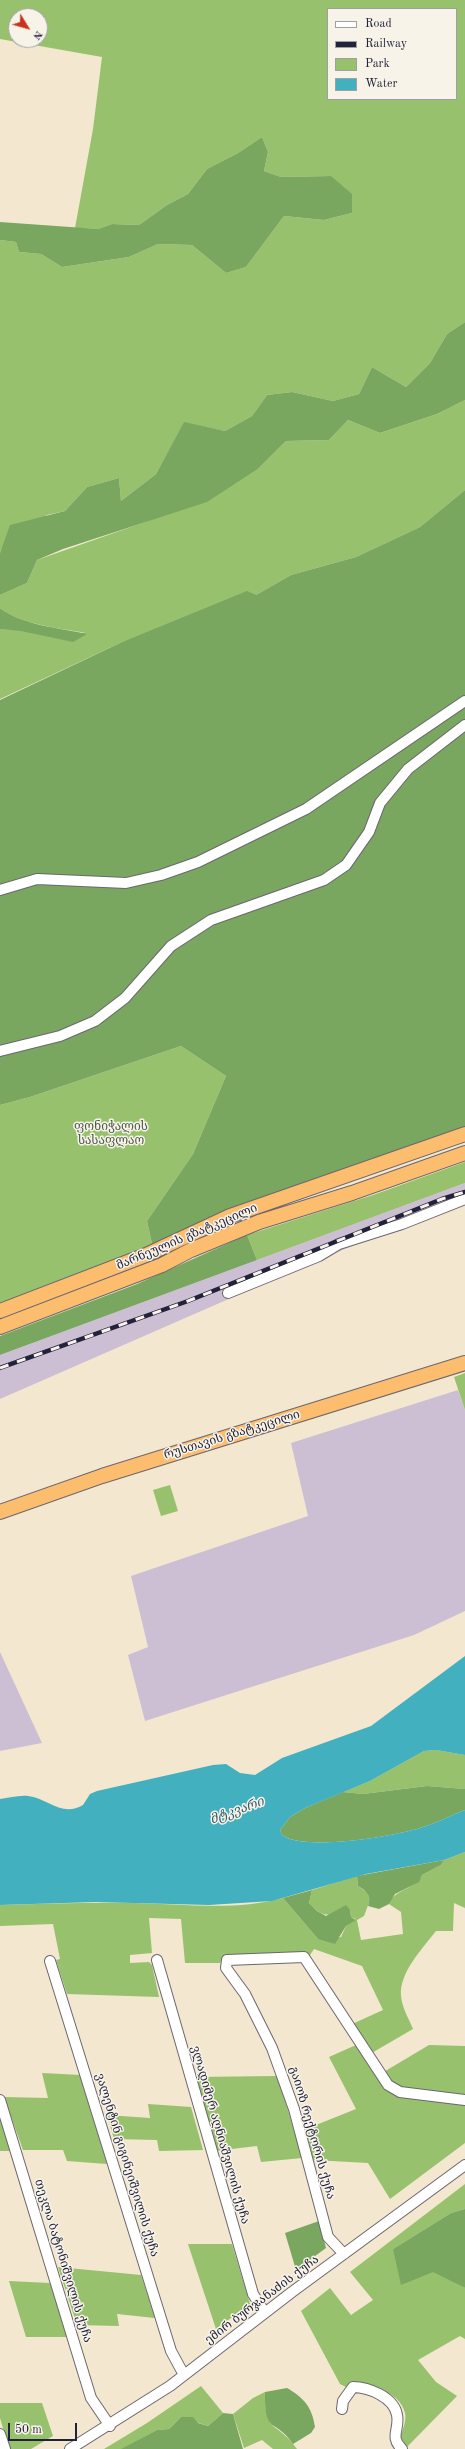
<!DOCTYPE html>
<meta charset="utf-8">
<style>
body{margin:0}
#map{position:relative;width:465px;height:2449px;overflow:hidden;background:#f3e7d0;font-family:"Old Standard TT",serif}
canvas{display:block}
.legend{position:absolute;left:327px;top:8px;width:130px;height:92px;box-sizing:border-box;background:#f7f3e8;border:1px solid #a29fa3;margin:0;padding:5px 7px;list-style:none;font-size:12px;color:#22223b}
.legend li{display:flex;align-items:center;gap:8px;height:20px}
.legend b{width:20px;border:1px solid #a29fa3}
.north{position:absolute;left:8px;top:8px;width:40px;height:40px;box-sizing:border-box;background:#f7f3e8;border:1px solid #a29fa3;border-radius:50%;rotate:127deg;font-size:11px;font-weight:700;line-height:16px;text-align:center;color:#22223b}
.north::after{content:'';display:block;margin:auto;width:14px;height:18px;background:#c8321e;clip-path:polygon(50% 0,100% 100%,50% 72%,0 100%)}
.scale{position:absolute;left:8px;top:2423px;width:69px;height:18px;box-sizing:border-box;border:2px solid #22223b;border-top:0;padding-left:5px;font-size:12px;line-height:14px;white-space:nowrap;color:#22223b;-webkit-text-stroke:3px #f7f3e8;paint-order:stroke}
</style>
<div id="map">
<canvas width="465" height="2449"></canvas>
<ul class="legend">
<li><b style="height:5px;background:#fff"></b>Road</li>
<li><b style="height:5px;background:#22223b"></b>Railway</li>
<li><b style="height:11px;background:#97c16d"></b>Park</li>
<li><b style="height:11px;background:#42b0be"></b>Water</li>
</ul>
<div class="north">N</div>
<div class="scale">50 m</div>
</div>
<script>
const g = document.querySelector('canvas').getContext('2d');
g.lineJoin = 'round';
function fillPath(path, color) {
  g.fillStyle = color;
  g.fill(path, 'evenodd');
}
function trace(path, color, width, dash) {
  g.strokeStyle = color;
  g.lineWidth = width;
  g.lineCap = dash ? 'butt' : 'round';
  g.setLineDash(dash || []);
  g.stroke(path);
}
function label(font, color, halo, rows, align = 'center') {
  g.font = font + ' "Old Standard TT","Noto Serif Georgian",serif';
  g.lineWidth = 3;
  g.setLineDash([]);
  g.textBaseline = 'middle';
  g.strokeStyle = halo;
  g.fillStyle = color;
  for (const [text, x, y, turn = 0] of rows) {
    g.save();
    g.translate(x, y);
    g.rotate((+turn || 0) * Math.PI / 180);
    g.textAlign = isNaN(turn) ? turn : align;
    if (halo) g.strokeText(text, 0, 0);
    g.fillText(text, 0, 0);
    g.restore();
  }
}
fillPath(new Path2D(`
 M465 1183V1202L327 1256 0 1399V1355Z
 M458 1390 465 1410V1611L414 1635 145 1721 128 1655 148 1647 131 1576 308 1516 291 1443Z
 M0 1652 42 1743 0 1751Z`), '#ccbfd4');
fillPath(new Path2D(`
 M0 0H465V322L447 334 430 363 406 387 372 367 359 394 333 401 292 392 267 395 252 416 225 431 184 423 156 474 121 501 119 478 87 487 65 511 47 515 2 548 0 553V240L16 242 19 252 41 254 62 267 129 257 158 244 192 245 226 273 246 267 284 216 324 220 352 213 331 176 281 177 264 171 268 152 262 137 238 153 207 169 188 194 167 205 139 225 112 224 98 229 75 228 93 129 102 57 0 39ZM328 9H456V99H328ZM16 16H40V40H16Z
 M465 400V490L420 527 356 557 291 575 256 595 120 643 0 699V629L86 633C59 628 22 625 0 608V595L27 583 37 560 148 521 259 468 286 441 329 440 348 420 380 433 437 414Z
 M181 1046 226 1076 193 1154 147 1221 153 1248 0 1306V1105L30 1097Z
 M465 1162V1183L257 1260 247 1235 373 1195Z
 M465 1373V1410L454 1377Z
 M170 1485 178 1511 161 1516 153 1490Z
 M436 1750 465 1755V1789L427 1786 363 1794 343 1792 370 1781 424 1751Z
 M465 1852V1908L454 1903 453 1931H436C422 1949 399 1973 401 1996 402 2008 409 2019 413 2029L370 2054 350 2025 383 2010 362 1966 314 1949 310 1955H231L222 1959 220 1963H185L181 1919 149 1918 152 1953 130 1955V1963L149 1962 152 1965 159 1997 67 1994 56 1960 60 1959 53 1924 0 1926V1905C45 1904 89 1902 134 1903 182 1904 237 1911 283 1898L318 1939 341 1937 346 1926 356 1919 351 1917 350 1910C331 1915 324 1920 309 1903L312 1890 357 1876 358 1886 368 1893 370 1900 364 1916 357 1920 361 1940 403 1934 401 1912 389 1904C394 1889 415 1890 422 1875L441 1865 444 1860Z
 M356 2045 383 2086 465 2104V2143L390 2199 368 2163 313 2160 306 2129 356 2109 329 2057Z
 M429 2045 465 2046V2099L397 2089 382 2073Z
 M42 2073 81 2075 107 2164 67 2161 63 2150H23L4 2097 48 2098Z
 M278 2076 302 2158 261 2162 257 2146 215 2151 194 2077Z
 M148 2104 191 2107 203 2150 159 2151 157 2140 114 2139 107 2115 150 2118Z
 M0 2116 10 2151H0Z
 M465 2184V2209L451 2213 393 2249 465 2288V2339L460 2336 418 2360 436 2382 457 2396 406 2448 400 2438C402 2431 407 2421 405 2413 400 2391 370 2385 351 2383L346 2387 340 2384 301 2311 330 2288 351 2315 373 2300 350 2272Z
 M188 2244H232L250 2304 216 2329Z
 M58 2267 141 2275 155 2318 117 2314 119 2326 77 2325Z
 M9 2281 50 2283 69 2337H26Z
 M201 2386 223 2413 208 2426 181 2417 169 2429 157 2430 122 2449H104L147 2423Z
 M265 2392C264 2435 277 2420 297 2449H273L262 2440 244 2448 233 2414 253 2398Z
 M0 2403H42L53 2436 31 2449H9L0 2418Z`), '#97c16d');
fillPath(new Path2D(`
 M262 137 268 152 264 171 281 177 331 176 352 194V213L324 220 284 216 246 267 226 273 192 245 158 244 129 257 62 267 41 254 19 252 16 242 0 240V222L98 229 112 224 139 225 167 205 188 194 207 169 238 153Z
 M465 322V400L437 414 380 433 348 420 329 440 286 441 259 468 207 502 63 549 37 560 27 583 0 595V553L10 525 65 511 87 487 119 478 121 501 156 474 184 422 225 431 252 416 267 395 292 392 333 401 359 394 372 367 406 387 430 363 447 334Z
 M465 490V1130L153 1248 147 1221 193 1154 226 1076 181 1046 30 1097 0 1105V700L120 643 247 591 256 595 291 575 356 557 420 527Z
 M0 608C22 625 59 628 87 634L73 642 21 631 0 629Z
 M247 1235 257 1260 0 1355V1336L137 1284Z
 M427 1786 465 1789V1810C452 1815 439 1822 426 1826 399 1836 305 1852 282 1835L280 1830 290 1817 305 1808 343 1792 363 1794Z
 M444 1860 441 1865 422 1875 419 1882 395 1894 389 1904 379 1909 368 1906C372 1896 367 1891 358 1886L357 1876Z
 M312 1890 309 1903 317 1911 326 1916 346 1905 350 1910 351 1917 356 1920 346 1926 335 1944 318 1939 283 1898Z
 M465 2209V2288L433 2272 401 2285 393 2249 451 2213Z
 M319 2221 326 2248 296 2270 285 2233Z
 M287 2388C304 2398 312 2407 315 2427L311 2433 293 2444C275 2417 264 2436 265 2392Z
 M223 2413 233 2414 243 2449H121L157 2430 169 2429 181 2417H193L198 2423 208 2426Z`), '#79a760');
fillPath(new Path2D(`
 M465 1656V1755L436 1750 424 1751 370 1781 305 1808 290 1817 280 1830 282 1835C304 1852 399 1836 426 1826 439 1822 452 1815 465 1810V1852L444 1860 366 1874 272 1901 209 1905 96 1902 0 1905V1799C9 1798 19 1795 28 1796 48 1798 62 1818 83 1805L90 1794 97 1791 213 1765 226 1764 240 1773 255 1775 282 1758 371 1726Z`), '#42b0be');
const minor = new Path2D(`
 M0 890 37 879 126 883 161 875 198 862 306 809 465 701
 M0 1051 60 1036 95 1021 125 998 171 946 211 920 324 880 346 865 369 832 380 803 408 769 465 725
 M228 1293 319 1256 339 1244 402 1224 465 1199
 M157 1960 253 2294 265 2313
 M50 1961 171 2351 184 2375
 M0 2100 91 2398 110 2426
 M344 2254 328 2237 294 2109 272 2048 245 1994 226 1968 227 1960 304 1957 388 2085 400 2092 465 2100
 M342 2409 343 2401 353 2387C368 2387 394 2397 397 2415 400 2429 389 2437 402 2449
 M0 2434 5 2449
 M70 2449 170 2386 292 2292 465 2165`);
const highway = new Path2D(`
 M0 1311 146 1255 230 1216 465 1134
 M0 1327 162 1265 191 1250 259 1222 352 1193 465 1153
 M0 1512 102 1476 465 1363`);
trace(minor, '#6b676f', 12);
trace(highway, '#6b676f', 16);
trace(minor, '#fff', 10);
trace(highway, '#fcbd6f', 14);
const rail = new Path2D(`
 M0 1368 188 1301 442 1199 465 1192`);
trace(rail, '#22223b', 4.5);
trace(rail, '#f7f3e8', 3, [9]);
label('12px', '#4b5a4c', '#f7f3e8', [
 ["ფონიჭალის",111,1127],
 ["სასაფლაო",111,1141]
]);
label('12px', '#22223b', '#f7f3e8', [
 ["მარნეულის გზატკეცილი",187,1237,-23],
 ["რუსთავის გზატკეცილი",232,1435,-17],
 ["გაიოზ რექტორის ქუჩა",312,2133,74],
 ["ვლადიმერ აღნიაშვილის ქუჩა",220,2135,74],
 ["ვალენტინ გიგინეიშვილის ქუჩა",127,2165,73],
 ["თეკლა ბატონიშვილის ქუჩა",63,2261,73],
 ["ემირ ბურჯანაძის ქუჩა",262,2300,-37]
]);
label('italic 13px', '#2f5b6f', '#f7f3e8', [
 ["მტკვარი",237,1811,-20]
]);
</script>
